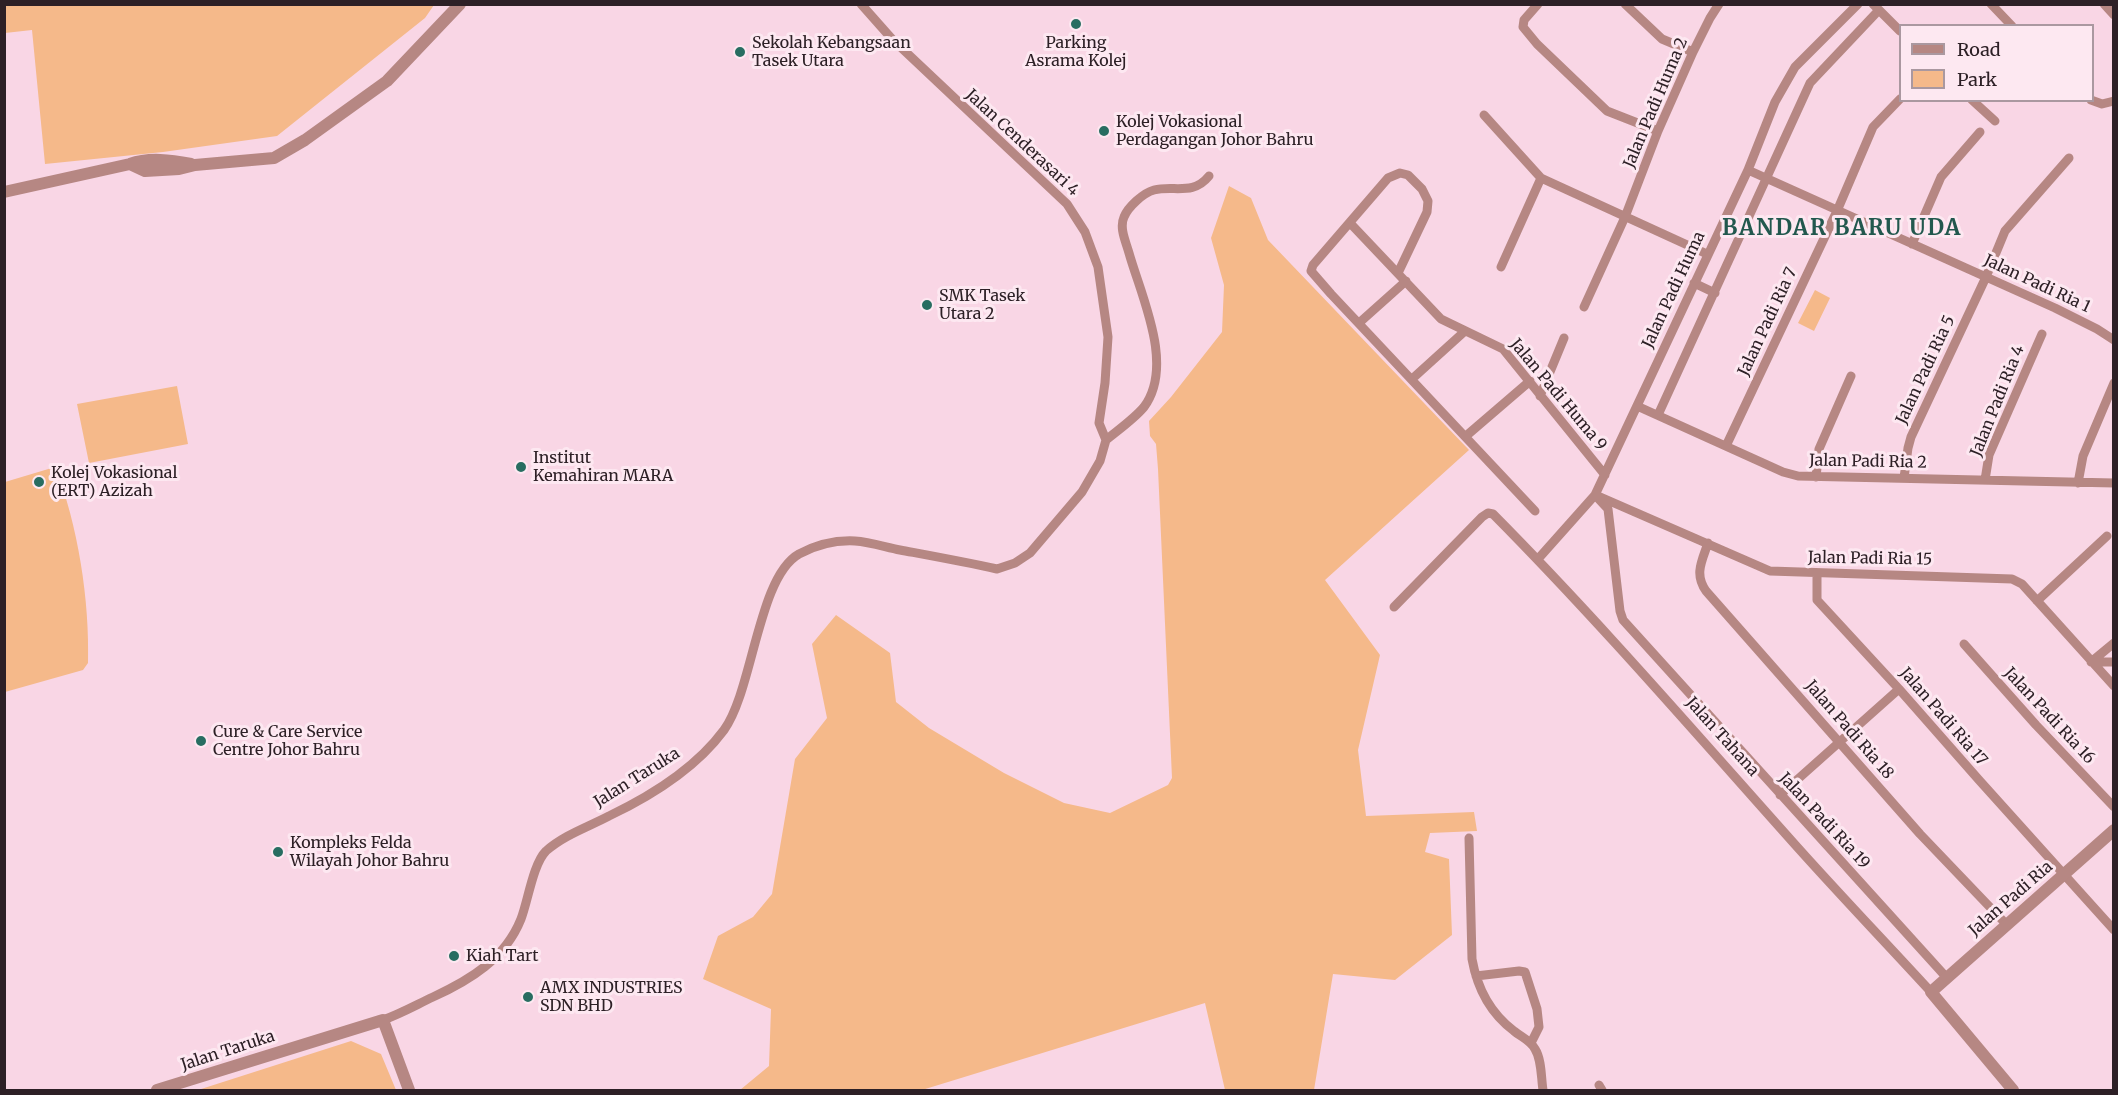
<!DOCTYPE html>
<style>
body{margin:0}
#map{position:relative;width:2118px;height:1095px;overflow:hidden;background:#f9d6e5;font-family:Merriweather,serif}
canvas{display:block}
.frame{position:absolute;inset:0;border:6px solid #2d2026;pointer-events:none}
.legend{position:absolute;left:1899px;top:24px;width:195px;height:78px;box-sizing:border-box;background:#fde8f1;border:2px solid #aa98a0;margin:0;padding:8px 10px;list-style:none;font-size:18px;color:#2d2026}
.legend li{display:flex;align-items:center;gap:12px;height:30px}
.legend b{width:30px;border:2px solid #aa98a0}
</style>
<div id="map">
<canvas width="2118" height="1095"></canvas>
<div class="frame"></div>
<ul class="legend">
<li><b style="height:8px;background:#b68783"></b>Road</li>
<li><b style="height:16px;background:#f5b98a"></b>Park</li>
</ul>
</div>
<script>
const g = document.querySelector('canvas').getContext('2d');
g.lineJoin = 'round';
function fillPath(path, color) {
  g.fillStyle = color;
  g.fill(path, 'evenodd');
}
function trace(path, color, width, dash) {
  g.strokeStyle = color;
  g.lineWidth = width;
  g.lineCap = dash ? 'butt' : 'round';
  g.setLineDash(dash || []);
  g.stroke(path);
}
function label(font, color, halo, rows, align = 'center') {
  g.font = font + ' Merriweather,serif';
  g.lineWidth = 6;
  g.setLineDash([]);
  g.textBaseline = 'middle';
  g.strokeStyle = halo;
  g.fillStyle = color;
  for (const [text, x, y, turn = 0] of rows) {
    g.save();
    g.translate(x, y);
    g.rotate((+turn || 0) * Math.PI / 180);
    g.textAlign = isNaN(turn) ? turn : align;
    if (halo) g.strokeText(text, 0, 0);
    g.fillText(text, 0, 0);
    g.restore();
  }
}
fillPath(new Path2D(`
 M4 5 5 4 434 5 425 18 277 136 163 152 45 164 32 30 5 33Z
 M1229 186 1251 198 1268 240 1469 450 1325 580 1380 655 1358 750 1366 816 1474 812 1477 831 1430 833 1425 852 1449 859 1452 935 1395 980 1333 974 1314 1090H1225L1205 1003 922 1090H740L769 1066 771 1009 703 979 718 936 753 917 772 894 795 759 827 718 812 644 836 615 890 653 896 702 929 728 1004 773 1064 803 1110 813 1168 785 1172 778 1158 469 1156 444 1150 436 1149 421 1171 397 1222 332 1224 285 1211 238Z
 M1815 290 1830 298 1814 331 1798 323Z
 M177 386 188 444 89 463 77 404Z
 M55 467C78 524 90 602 88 663L83 670 5 692V482Z
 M351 1041 381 1054 396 1090H198Z`), '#f5b98a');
trace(new Path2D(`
 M861 4 892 39 1067 204 1085 232 1098 267 1108 337 1105 383 1099 423 1106 440
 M1538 4 1524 20 1523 27 1537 44 1607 111 1658 131
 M1625 4 1662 39 1693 52
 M1873 4 1900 31
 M1991 4 2012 26
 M2104 4 2114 15
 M1972 100 1995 121
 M2091 100 2102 104 2114 101
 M1484 115 1541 178 1707 254
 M1748 170 2055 308 2097 329 2114 340
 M1350 223 1441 319 1503 349 1605 475
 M1912 244 1941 177 1980 132
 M1501 267 1541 178
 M1398 273 1427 212 1428 201 1422 189 1408 175 1400 173 1388 178 1313 265 1311 271 1331 294 1535 511
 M1694 283 1715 293
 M1584 307 1625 217 1658 131 1693 52 1710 18 1719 4
 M1359 323 1406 281
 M1412 379 1465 331
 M1540 396 1564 338
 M1637 406 1783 472 1798 476 2114 483
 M1658 415 1810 83 1879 10
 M1466 436 1530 381
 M1106 440C1118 430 1134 419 1144 407 1175 365 1141 296 1129 253 1126 242 1119 228 1124 217 1128 207 1143 193 1154 190 1174 185 1193 196 1209 176
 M1726 446 1837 211 1873 127 1900 99
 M1816 477 1819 449 1851 376
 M1904 478 1908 448 1911 437 1986 277 2005 231 2069 158
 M1985 480 1989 455 2042 334
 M2078 483 2083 456 2114 383
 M1595 495 1608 509 1620 611 1623 620 1947 978
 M1598 496 1770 571 2012 579 2022 584 2114 686
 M1708 543C1702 561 1694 574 1706 591L1920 834 2007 925
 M1538 559 1595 495 1748 170 1775 102 1795 67 1858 4
 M1817 573V600L1899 689 1979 780 2114 930
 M2037 601 2107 536
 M1394 607 1482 517 1488 513 1493 514C1599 621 1698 736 1799 849 1842 897 1887 944 1931 992
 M1964 644 2036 725 2114 807
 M2091 662 2114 643
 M2091 662H2114
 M1780 795 1899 689
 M1469 838 1472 959C1477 987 1490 1013 1514 1031 1521 1037 1530 1040 1535 1049 1542 1060 1541 1078 1543 1090
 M1476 976 1519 971 1525 972 1537 1009 1539 1027 1531 1043
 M383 1020C400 1014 416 1005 433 997 470 980 505 959 521 919 528 901 533 864 546 851 564 835 588 827 609 816 651 796 696 768 724 730 753 690 758 577 799 554 816 545 835 540 855 541 870 542 885 547 900 550 932 556 965 562 997 569L1015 563 1030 553 1082 492 1100 461 1106 440
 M1599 1085 1602 1090`), '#b68783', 9);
trace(new Path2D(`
 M130 164 145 171 179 169 195 165 274 158 305 140 387 81 460 4
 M4 192 130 164C149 157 171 160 191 164
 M157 1090 383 1020 409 1090
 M2013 1090 1931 992 2114 830`), '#b68783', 12);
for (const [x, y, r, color] of [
 [1076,24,6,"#286d61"],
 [740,52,6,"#286d61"],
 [1104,131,6,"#286d61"],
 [927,305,6,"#286d61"],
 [521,467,6,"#286d61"],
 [39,482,6,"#286d61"],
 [201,741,6,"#286d61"],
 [278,852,6,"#286d61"],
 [454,956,6,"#286d61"],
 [528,997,6,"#286d61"]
]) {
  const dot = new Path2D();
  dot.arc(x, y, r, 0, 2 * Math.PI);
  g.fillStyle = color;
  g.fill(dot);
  trace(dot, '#fde8f1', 2);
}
label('16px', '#2d2026', '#fde8f1', [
 ["Sekolah Kebangsaan",752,43],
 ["Tasek Utara",752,61],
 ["Parking",1076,43,"center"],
 ["Asrama Kolej",1076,61,"center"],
 ["Kolej Vokasional",1116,122],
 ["Perdagangan Johor Bahru",1116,140],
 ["SMK Tasek",939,296],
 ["Utara 2",939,314],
 ["Institut",533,458],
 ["Kemahiran MARA",533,476],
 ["Kolej Vokasional",51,473],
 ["(ERT) Azizah",51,491],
 ["Cure & Care Service",213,732],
 ["Centre Johor Bahru",213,750],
 ["Kompleks Felda",290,843],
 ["Wilayah Johor Bahru",290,861],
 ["Kiah Tart",466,956],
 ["AMX INDUSTRIES",540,988],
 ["SDN BHD",540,1006]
], 'left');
label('16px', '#2d2026', '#fde8f1', [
 ["Jalan Padi Huma 2",1656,103,-67],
 ["Jalan Cenderasari 4",1022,143,43],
 ["Jalan Padi Ria 1",2037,284,25],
 ["Jalan Padi Huma",1674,290,-65],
 ["Jalan Padi Ria 7",1768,322,-65],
 ["Jalan Padi Ria 5",1926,370,-65],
 ["Jalan Padi Huma 9",1558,395,50],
 ["Jalan Padi Ria 4",1998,401,-68],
 ["Jalan Padi Ria 2",1868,462,1],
 ["Jalan Padi Ria 15",1870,559,1],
 ["Jalan Padi Ria 16",2049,716,47],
 ["Jalan Padi Ria 17",1943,717,49],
 ["Jalan Padi Ria 18",1849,730,49],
 ["Jalan Tahana",1722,737,48],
 ["Jalan Taruka",637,778,-32],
 ["Jalan Padi Ria 19",1824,821,47],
 ["Jalan Padi Ria",2011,899,-41],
 ["Jalan Taruka",228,1051,-18]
]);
g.letterSpacing = '1.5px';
label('bold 22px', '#22584e', '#fde8f1', [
 ["BANDAR BARU UDA",1842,229]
]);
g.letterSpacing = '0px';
</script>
